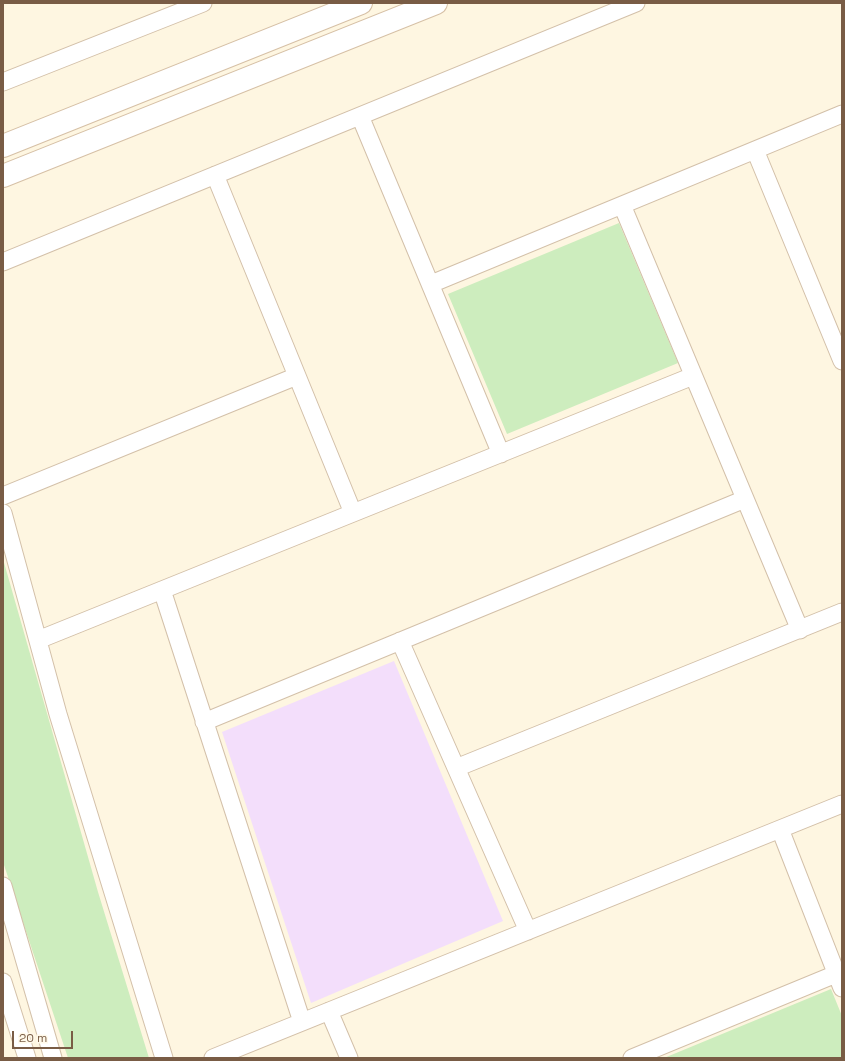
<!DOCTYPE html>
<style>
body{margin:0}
#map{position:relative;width:845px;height:1061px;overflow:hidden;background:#fef6e1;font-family:"Space Grotesk",sans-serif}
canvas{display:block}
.frame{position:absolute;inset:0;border:4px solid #795c45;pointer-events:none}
.scale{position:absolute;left:12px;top:1031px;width:61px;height:18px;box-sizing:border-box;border:2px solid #795c45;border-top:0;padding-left:5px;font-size:12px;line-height:14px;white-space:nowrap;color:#795c45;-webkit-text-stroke:3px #fff9ea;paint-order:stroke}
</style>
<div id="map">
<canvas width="845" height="1061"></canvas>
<div class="frame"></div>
<div class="scale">20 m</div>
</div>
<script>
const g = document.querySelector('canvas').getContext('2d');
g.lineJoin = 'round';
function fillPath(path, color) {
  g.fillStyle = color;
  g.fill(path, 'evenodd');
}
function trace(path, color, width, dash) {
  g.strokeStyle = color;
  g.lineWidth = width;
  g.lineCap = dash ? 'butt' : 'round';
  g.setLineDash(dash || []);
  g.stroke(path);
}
fillPath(new Path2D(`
 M394 661 503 921 311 1003 222 732Z`), '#f3defb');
fillPath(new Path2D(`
 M619 223 678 363 507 434 448 294Z
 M3 559 98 892 149 1058H68L3 862Z
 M831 989 842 1016V1058H664Z`), '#cdedbe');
const street = new Path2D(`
 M3 82 203 3
 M360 116 501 454
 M755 150 842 361
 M215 175 353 513
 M622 205 800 630
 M3 262 636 3
 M431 284 842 114
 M3 496 297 376
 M3 513 58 714 164 1058
 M162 590 302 1022
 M38 640 693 376
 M400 641 528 931
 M204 722 745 499
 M456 768 842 612
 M780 829 842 988
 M3 886 53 1058
 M3 982 27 1058
 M329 1011 349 1058
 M213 1058 842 804
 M632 1058 836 974`);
const secondary = new Path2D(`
 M3 146 361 3
 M3 176 436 3`);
trace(street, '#d3c0a9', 19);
trace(secondary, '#d6c0a6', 24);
trace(street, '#fff', 17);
trace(secondary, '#fff', 22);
</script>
